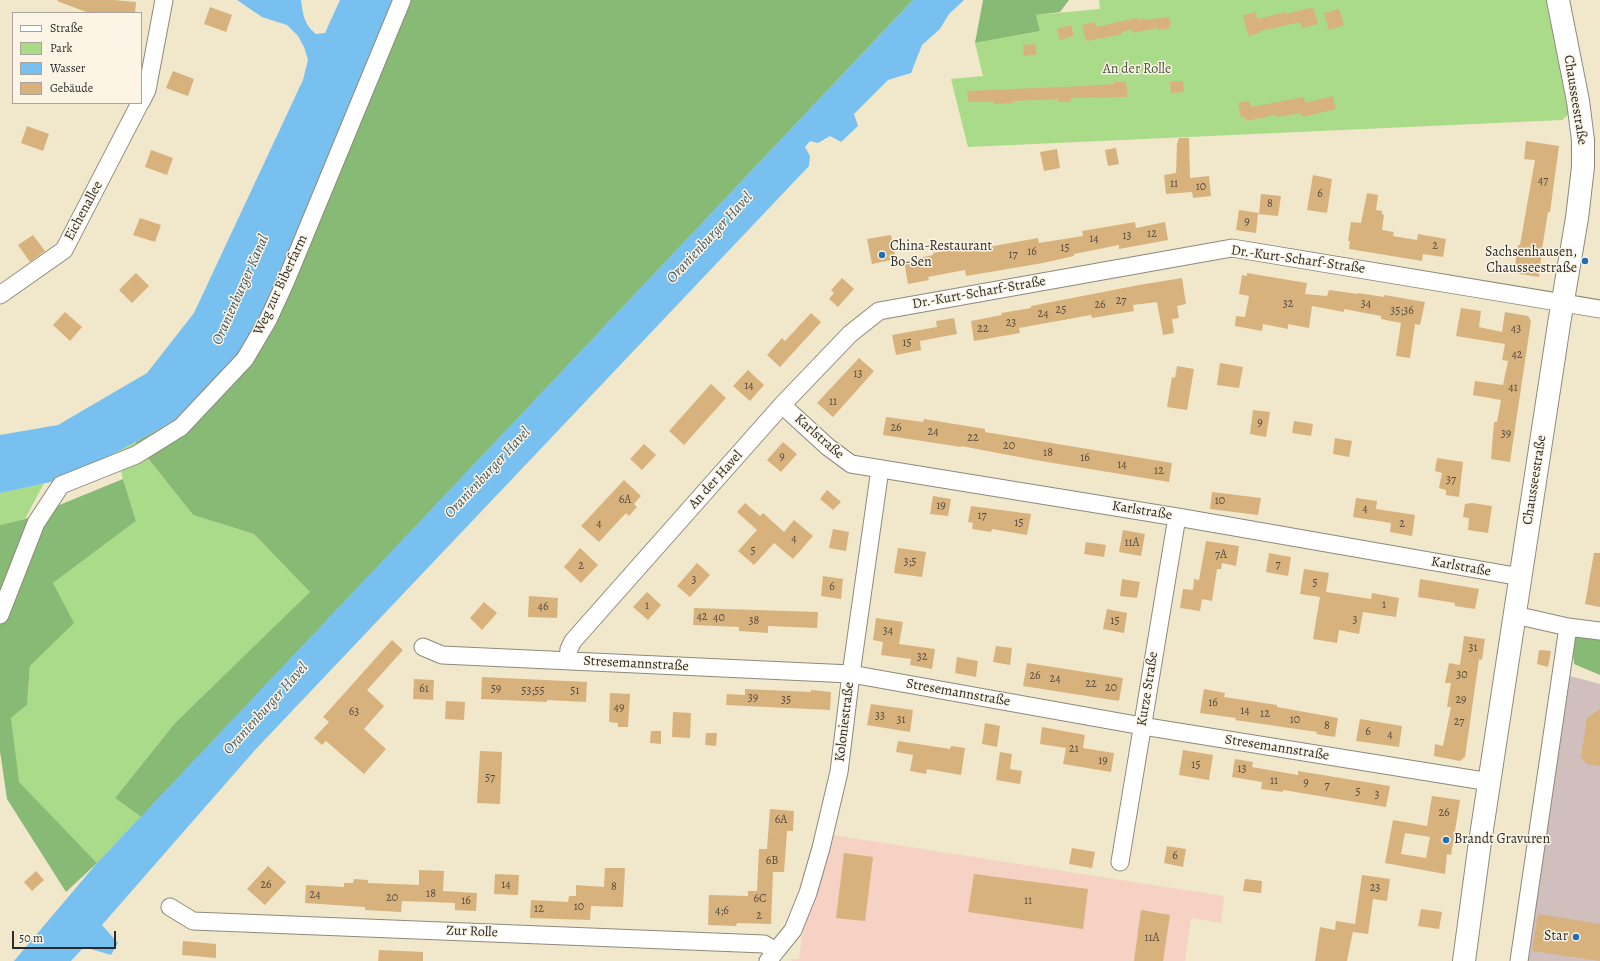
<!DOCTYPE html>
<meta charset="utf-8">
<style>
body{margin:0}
#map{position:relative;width:1600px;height:961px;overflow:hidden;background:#f1e7cb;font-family:Alegreya,serif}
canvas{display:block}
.legend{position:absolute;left:12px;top:12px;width:130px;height:92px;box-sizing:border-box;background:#fcf5e5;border:1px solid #a8a49b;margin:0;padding:5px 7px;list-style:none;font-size:12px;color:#2b2b2b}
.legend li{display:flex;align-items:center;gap:8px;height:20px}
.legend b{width:20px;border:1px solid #a8a49b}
.scale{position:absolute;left:12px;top:931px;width:104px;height:18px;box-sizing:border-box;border:2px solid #2b2b2b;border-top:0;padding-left:5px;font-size:12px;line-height:14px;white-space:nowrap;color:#2b2b2b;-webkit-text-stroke:3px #fcf5e5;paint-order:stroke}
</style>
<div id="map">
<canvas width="1600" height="961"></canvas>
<ul class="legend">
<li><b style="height:5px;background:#fff"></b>Straße</li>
<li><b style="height:11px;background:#aadb89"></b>Park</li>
<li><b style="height:11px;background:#77c0ef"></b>Wasser</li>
<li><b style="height:11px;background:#d8b27d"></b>Gebäude</li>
</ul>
<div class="scale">50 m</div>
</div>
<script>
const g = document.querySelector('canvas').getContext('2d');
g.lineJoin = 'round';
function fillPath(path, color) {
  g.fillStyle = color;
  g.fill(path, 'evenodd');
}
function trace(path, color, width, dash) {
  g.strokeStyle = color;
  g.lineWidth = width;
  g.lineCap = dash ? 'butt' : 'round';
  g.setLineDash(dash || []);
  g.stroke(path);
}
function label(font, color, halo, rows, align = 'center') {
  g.font = font + ' Alegreya,serif';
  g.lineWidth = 3;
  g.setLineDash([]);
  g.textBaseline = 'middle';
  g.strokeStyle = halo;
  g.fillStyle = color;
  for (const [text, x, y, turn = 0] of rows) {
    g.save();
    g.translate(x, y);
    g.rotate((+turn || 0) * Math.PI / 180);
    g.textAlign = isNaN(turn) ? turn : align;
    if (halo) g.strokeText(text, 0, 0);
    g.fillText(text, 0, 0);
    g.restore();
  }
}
fillPath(new Path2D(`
 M832 835 1224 896 1221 923 1191 918 1185 961H792L791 959H799L805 915Z`), '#f5d2c3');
fillPath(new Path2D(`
 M1570 676 1600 684V961H1525Z`), '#d1bfbd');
fillPath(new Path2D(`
 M1099 0H1549L1569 114 1562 120 968 147 951 79 983 76 975 43 1040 31 1036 15 1100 9Z
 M135 442 193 515 254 534 311 592 175 723 115 798 141 817 97 863 18 782 11 718 27 705 30 666 73 623 53 583 136 521 123 479 116 452Z
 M44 483 25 519 0 525V493Z`), '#aadb89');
fillPath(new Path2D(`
 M393 0H913L141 817 115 798 175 723 310 592 254 534 193 515 135 442 181 417Z
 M983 0H1069L1060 12 1036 15 1040 31 975 43Z
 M123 479 136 521 53 583 74 623 30 666 27 705 11 718 19 782 97 863 66 892 7 799 0 751V525L25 519Z
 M1579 630 1600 636V675L1574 664 1572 642Z`), '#87bb75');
fillPath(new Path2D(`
 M237 0H301C303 15 304 24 316 34L325 33 340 0H393L273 296 233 360 181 417 69 478 0 493V435L58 425 147 373 194 313 303 80 308 60 304 47 298 36 287 25 262 17Z
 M913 0H964L949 14 940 29 922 45 911 73 888 80 854 114 858 126 841 142 830 136 818 143 810 141 805 147 810 156 809 166 255 750 102 925 118 943 111 955 84 947 71 961H14L97 863Z`), '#77c0ef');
fillPath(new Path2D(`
 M58 0H113L136 2 135 13H89L57 1Z
 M210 7 232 15 226 32 204 24Z
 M1313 7 1318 24 1302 28 1300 22 1260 31V33L1248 36 1243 15 1256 12 1257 19 1286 12 1287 14Z
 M1339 9 1344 25 1329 30 1324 13Z
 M1170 17 1171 25H1169L1170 28 1158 30 1157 28 1133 33 1132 29 1122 32 1123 34 1086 41 1082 25 1095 22 1096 27 1137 18 1138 20 1144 18V20Z
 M1071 25 1074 36 1060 40 1057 29Z
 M1035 44 1037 54 1024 56 1023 45Z
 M173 71 194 79 188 96 166 88Z
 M1183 81 1184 92 1171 93 1170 82Z
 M1114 82H1126L1128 97 1071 98V102H1058V99L1013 101V103L994 104V102H968L967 91 1084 86 1114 84Z
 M1333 96 1336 109 1302 117 1301 113 1277 117V115L1270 116 1246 121 1245 117 1241 118 1238 103 1250 101 1251 107 1304 97 1305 103Z
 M27 126 49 134 43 151 21 143Z
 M1179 138H1189L1190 178 1209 176 1211 196 1193 198 1192 192 1166 194 1164 175 1176 173 1177 144Z
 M1526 141 1559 146 1550 212H1548L1542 249 1539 277 1514 273 1518 245H1520L1535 160 1524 159Z
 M1116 148 1119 164 1108 166 1105 150Z
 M1057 149 1060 168 1044 171 1040 152Z
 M151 150 173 158 167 175 145 167Z
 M1313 175 1332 179 1327 213 1307 210Z
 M1367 193 1378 195 1376 210 1382 211V214L1384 215 1382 230 1394 232 1393 236 1417 240 1418 234 1446 239 1443 257 1423 254 1422 261 1349 249 1350 241H1348L1351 222 1361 223Z
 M1261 194 1281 196 1278 216 1258 214 1256 233 1236 230 1239 210 1259 213Z
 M140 218 161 225 155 242 133 235Z
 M1135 222 1136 228 1165 222 1168 240 1119 249V245L1074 254V256L1043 263 966 276 965 270 928 277 929 280 908 284 904 261 933 255V253L961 248V252L1038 238 1039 243 1083 236 1082 231Z
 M33 235 45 251 30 262 18 245Z
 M891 235 896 259 872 264 867 239Z
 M136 273 149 286 132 303 119 290Z
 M1247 273 1307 283 1305 294 1327 296 1329 290 1358 294V293L1384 297V295L1425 302 1420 325 1415 324 1410 358 1396 356 1401 323 1381 319V316L1344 309V312L1312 306 1309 328 1288 324V329L1263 324 1262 331 1235 326 1236 316 1245 317 1249 296 1239 294 1242 275 1247 276Z
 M842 278 854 289 838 307 829 299 834 293 831 290Z
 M1182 278 1186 304 1177 306 1179 318 1172 319 1174 333 1163 335 1157 302 1133 305 1134 311 1092 318 1091 315 1019 328 1020 333 974 341 971 321 1002 315 1001 313 1031 308V306L1139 285Z
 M1461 308 1481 311 1479 327 1502 332 1505 312 1528 316 1531 321 1510 462 1491 459 1494 422H1497L1501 400 1473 395 1475 381 1503 385 1508 361 1502 360 1505 344 1456 336Z
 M65 312 82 327 70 341 53 325Z
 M811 313 821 322 780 367 767 355 782 338 785 341Z
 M954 318 957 334 920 341 921 350 896 355 892 335 937 327 936 321Z
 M859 358 874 371 833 417 817 403Z
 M1220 363 1243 367 1239 388 1217 385Z
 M1177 366 1194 369 1187 410 1167 407 1172 377 1175 378Z
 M748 370 764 385 750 401 733 386Z
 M711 384 726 398 684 445 669 431Z
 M1253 410 1270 412 1266 437 1250 434Z
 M886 417 923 422 924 419 985 429V432L1172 463 1169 482 1035 460 961 446V447L883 435Z
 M1294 421 1313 424 1311 436 1292 433Z
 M1335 438 1352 441 1349 457 1333 454Z
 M783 442 797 454 781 472 767 460Z
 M644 444 656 455 642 470 630 459Z
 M1437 458 1463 462 1459 497 1446 495V490L1439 488 1442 473 1435 471Z
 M624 480 641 496 634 504 637 507 629 516 626 513 599 542 581 526Z
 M827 490 841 502 833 510 820 499Z
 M1212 492 1261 498 1258 515 1210 509Z
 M933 496 951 499 948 516 930 514Z
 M1356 498 1377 501 1376 509 1415 515 1412 536 1390 532 1391 523 1353 517Z
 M745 503 760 516 763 513 784 532 794 520 813 536 793 559 774 543 754 565 738 551 757 530 737 512Z
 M1472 503 1492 506 1488 533 1468 530 1469 518 1463 517 1465 504Z
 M971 506 1031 514 1027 535 992 529 991 532 972 529 973 523 968 522Z
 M833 529 849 532 846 551 829 548Z
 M1123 530 1145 534 1141 556 1119 552Z
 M1206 541 1239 546 1236 566 1222 563 1221 569H1217L1212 601 1202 599 1200 611 1180 608 1183 589 1193 590 1194 579 1199 580Z
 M1086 542 1106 545 1104 557 1084 554Z
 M580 548 598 565 581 583 564 567Z
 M898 548 926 552 922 577 894 573Z
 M1269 553 1291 557 1288 576 1266 572Z
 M1594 553H1600V607L1585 604Z
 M697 563 710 575 690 597 677 586Z
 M1304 569 1329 573 1326 592 1371 599 1372 593 1399 598 1396 617 1363 612 1359 634 1339 630 1337 643 1313 639 1320 597 1300 594Z
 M823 576 843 579 841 599 821 596Z
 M1122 579 1140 582 1137 598 1120 596Z
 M1420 579 1479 589 1475 609 1455 606V603L1418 597Z
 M647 592 661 605 648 620 633 607Z
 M529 596 558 598 557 618 528 617Z
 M484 602 497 613 482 630 470 618Z
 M694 608 818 612 817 628 768 626V633L739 631V627L693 625Z
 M1107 609 1127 613 1124 633 1103 629Z
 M876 618 903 622 899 644 935 649 932 669 910 665 911 659 881 655 883 642 873 640Z
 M1464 636 1485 639 1482 660 1479 659 1465 757 1460 761 1434 756 1435 744 1443 746 1451 707H1447L1451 683H1445L1449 663 1460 665Z
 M392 640 403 650 367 690 384 706 364 729 386 749 364 774 326 741 322 745 314 738 329 722 323 717Z
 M996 646 1012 648 1010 665 993 662Z
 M1539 650 1551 651 1548 667 1537 664Z
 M957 657 978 661 976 677 955 673Z
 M1027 663 1123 678 1119 701 1023 686Z
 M482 677 587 682 586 702 547 700V702L481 699Z
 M414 679 434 680 433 700 413 699Z
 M745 689 811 692V690L831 692 830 710 726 705 727 694 745 695Z
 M1204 689 1225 693 1224 697 1277 705V707L1338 718 1335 737 1316 734 1317 732 1235 720 1236 718 1200 713Z
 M610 693 630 694 628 727H618V723L609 722Z
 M446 701 465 702 464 720 445 719Z
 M871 704 913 710 910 732 867 725Z
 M1600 709V766L1587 764 1581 757 1587 718Z
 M673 712 691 713 690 738 672 737Z
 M1360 719 1402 726 1399 747 1356 741Z
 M985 723 1000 726 997 747 982 744Z
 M1042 727 1085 735 1083 748 1114 753 1111 772 1063 764 1066 748 1040 744Z
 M651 731H661V744L650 743Z
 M706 733H717L716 746 705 745Z
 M898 741 950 749 951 746 965 748 961 775 927 769 926 774 910 771 913 755 896 752Z
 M1183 750 1213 755 1209 780 1179 775Z
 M480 751 502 752 500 804 477 803Z
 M1000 752 1012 754 1010 769 1022 771 1020 784 996 780Z
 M1235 759 1253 762 1252 767 1298 775V771L1390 786 1386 807 1283 790V792L1261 789 1262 782 1232 777Z
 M1432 796 1460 800 1451 855 1447 854 1445 874 1385 863 1393 820 1427 826ZM1405 833 1430 837 1426 858 1401 854Z
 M770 809 794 811 793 831H787L784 872H773L771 924 737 923 736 926 708 925 709 895 748 896V891H757L759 849H767Z
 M1167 846 1186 849 1183 867 1164 863Z
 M1072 848 1095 852 1092 868 1069 864Z
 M844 853 873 857 865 921 836 918Z
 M268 866 286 882 265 905 247 889Z
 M605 868H625L623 907 591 906 590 920 530 918 531 900 568 902 569 896H576V885L604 887Z
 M419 870 444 871 443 891 477 893 476 911 455 910V903L402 901 401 912 365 910V907L305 903 306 885 344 887V883H353L354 879 368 880V883L419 885Z
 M36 871 44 880 32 891 24 882Z
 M495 874 519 875 518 895 494 894Z
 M974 874 1088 889 1083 929 968 912Z
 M1362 875 1390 879 1387 901 1373 899 1368 934 1353 932 1354 926 1347 961H1315L1320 927 1335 930 1336 921 1355 924Z
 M1245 879 1262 881 1261 893 1243 891Z
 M1421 909 1442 912 1439 929 1418 926Z
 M1141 910 1170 915 1163 961H1134Z
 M1538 914 1600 924V961L1532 951Z
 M183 941 216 944V958L182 955Z
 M379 950 423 952V961H378Z`), '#d8b27d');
const minor = new Path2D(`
 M141 102 147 90 164 0
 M0 295 64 250 140 103
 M782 405 828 447 851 464 1183 518 1521 577
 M0 615 36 523 61 485 136 455 181 427 245 359 268 320 285 283 402 0
 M1515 615 1568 627 1600 631
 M423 647 442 655 851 674 1142 726 1490 782
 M568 661 569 649 573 641 782 405 850 334 879 311 1232 248 1600 309
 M1120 862 1177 517
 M170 907 193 921 764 944 776 951
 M768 961 793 930 808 893 821 848 839 772 851 674 880 469
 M1519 961 1568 627`);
const secondary = new Path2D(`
 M1464 961 1479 849 1559 324 1577 218 1583 167V140L1578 101 1558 0`);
trace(minor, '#8e897b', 19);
trace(secondary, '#8e897b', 24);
trace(minor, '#fff', 17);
trace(secondary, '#fff', 22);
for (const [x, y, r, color] of [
 [882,255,4,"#1f6fb2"],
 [1585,261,4,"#1f6fb2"],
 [1446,840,4,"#1f6fb2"],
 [1576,937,4,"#1f6fb2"]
]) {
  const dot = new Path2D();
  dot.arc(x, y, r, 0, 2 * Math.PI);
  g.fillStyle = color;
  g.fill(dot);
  trace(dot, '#fcf5e5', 1.5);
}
label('12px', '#564d40', null, [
 ["47",1543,181],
 ["11",1174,184],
 ["10",1201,187],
 ["6",1320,194],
 ["8",1270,204],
 ["9",1247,222],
 ["12",1152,234],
 ["13",1127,236],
 ["14",1094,239],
 ["2",1435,246],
 ["15",1065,248],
 ["16",1032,252],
 ["17",1013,255],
 ["27",1121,301],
 ["32",1288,304],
 ["34",1366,304],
 ["26",1100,305],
 ["25",1061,310],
 ["35;36",1402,311],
 ["24",1043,314],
 ["23",1011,323],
 ["22",983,329],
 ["43",1516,329],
 ["15",907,343],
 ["42",1517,355],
 ["13",858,374],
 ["14",749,386],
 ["41",1513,388],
 ["11",833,402],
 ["9",1260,423],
 ["26",896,428],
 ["24",933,432],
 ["39",1506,434],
 ["22",973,438],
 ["20",1009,446],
 ["18",1048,453],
 ["9",782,457],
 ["16",1085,458],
 ["14",1122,465],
 ["12",1159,471],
 ["37",1451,480],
 ["6A",625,500],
 ["10",1220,501],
 ["19",941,506],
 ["4",1365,509],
 ["17",982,516],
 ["15",1019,523],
 ["4",599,524],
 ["2",1402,524],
 ["4",794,539],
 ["11A",1132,543],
 ["5",753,551],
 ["7A",1221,555],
 ["3;5",910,562],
 ["7",1278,565],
 ["2",581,566],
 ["3",694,580],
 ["5",1315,583],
 ["6",832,587],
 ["1",1384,605],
 ["1",647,606],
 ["46",543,607],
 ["42",702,617],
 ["40",719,618],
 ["3",1355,620],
 ["38",754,621],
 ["15",1115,621],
 ["34",888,631],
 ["31",1473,648],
 ["32",922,657],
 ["30",1462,675],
 ["26",1035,676],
 ["24",1055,679],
 ["22",1091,684],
 ["20",1111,688],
 ["61",424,689],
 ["59",496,689],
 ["53;55",533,691],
 ["51",575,691],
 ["39",753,698],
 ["35",786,700],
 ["29",1461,700],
 ["16",1213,703],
 ["49",619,708],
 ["14",1245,711],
 ["63",354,712],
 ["12",1265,714],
 ["33",880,716],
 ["31",901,720],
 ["10",1295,720],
 ["27",1459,722],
 ["8",1327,726],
 ["6",1368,732],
 ["4",1390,735],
 ["21",1074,749],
 ["19",1103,761],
 ["15",1196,765],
 ["13",1242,769],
 ["57",490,778],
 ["11",1274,781],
 ["9",1306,783],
 ["7",1327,786],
 ["5",1358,792],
 ["3",1377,795],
 ["26",1444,813],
 ["6A",781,820],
 ["6",1175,856],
 ["6B",772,861],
 ["26",266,885],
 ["14",506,885],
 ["8",614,887],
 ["23",1375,888],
 ["18",431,894],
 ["24",315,895],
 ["20",392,898],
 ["6C",760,899],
 ["16",466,901],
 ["11",1028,901],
 ["10",579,907],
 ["12",539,909],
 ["4;6",722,911],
 ["2",759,916],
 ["11A",1152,938]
]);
label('14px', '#4b5742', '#fcf5e5', [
 ["An der Rolle",1137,70]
]);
label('14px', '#2b2b2b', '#fcf5e5', [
 ["Chausseestraße",1575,100,81],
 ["Eichenallee",84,211,-62],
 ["Dr.-Kurt-Scharf-Straße",1298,260,8],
 ["Weg zur Biberfarm",281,285,-65],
 ["Dr.-Kurt-Scharf-Straße",979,293,-10],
 ["Karlstraße",819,437,41],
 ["An der Havel",716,480,-48],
 ["Chausseestraße",1535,480,-81],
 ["Karlstraße",1142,511,9],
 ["Karlstraße",1461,567,10],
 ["Stresemannstraße",636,664,3],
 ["Kurze Straße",1148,689,-81],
 ["Stresemannstraße",958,693,10],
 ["Koloniestraße",845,722,-83],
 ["Stresemannstraße",1277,748,9],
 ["Zur Rolle",472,932,2]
]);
label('14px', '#2b2b2b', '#fcf5e5', [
 ["China-Restaurant",890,247],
 ["Bo-Sen",890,263],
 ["Sachsenhausen,",1577,253,"right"],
 ["Chausseestraße",1577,269,"right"],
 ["Brandt Gravuren",1454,840],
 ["Star",1568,937,"right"]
], 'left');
label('italic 15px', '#425866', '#fcf5e5', [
 ["Oranienburger Havel",710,238,-47],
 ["Oranienburger Kanal",241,290,-66],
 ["Oranienburger Havel",488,473,-47],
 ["Oranienburger Havel",266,709,-48]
]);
</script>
